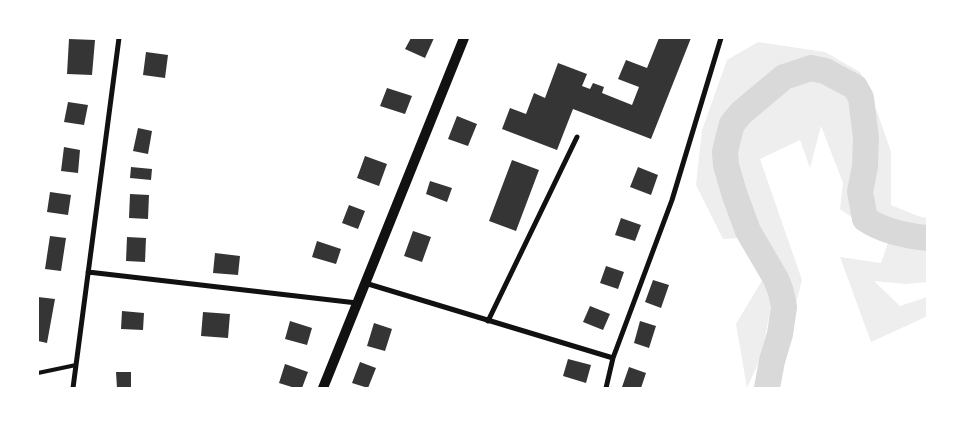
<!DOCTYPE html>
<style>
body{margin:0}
#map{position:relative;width:965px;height:426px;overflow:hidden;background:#fff;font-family:Georgia,serif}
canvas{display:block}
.frame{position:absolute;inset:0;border:39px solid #fff;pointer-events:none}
</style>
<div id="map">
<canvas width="965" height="426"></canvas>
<div class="frame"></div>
</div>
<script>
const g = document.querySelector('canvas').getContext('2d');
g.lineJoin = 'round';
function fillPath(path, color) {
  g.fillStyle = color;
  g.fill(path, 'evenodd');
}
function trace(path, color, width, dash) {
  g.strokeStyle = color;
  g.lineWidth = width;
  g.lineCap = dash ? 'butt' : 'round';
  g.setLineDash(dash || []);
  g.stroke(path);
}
fillPath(new Path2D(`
 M758 42 825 52 860 72 878 114 891 152V205L918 216 927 218V282L906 284 874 281 900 306 927 297 928 316 871 342 840 257 881 263 888 243 840 209 843 183 821 126 810 168 800 140 760 159 802 280 791 323 783 279 773 294 762 355 747 388 736 324 770 267 741 238 723 239 696 185 702 130 727 60Z`), '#eee');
trace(new Path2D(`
 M767 388 772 361 780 334 784 307 781 292 776 279 748 231 734 193 726 165 725 152 728 139 732 124 741 113 784 77 811 68 825 71 855 87 861 98 866 138 865 166 860 192 865 219C883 231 906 236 928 238`), '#d9d9d9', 26);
fillPath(new Path2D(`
 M411 38H434L425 58 405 49Z
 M659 38H691L651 139 573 109 557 150 502 129 510 108 526 114 534 93 545 98 558 63 587 74 582 86 590 89 593 83 604 87 602 93 632 105 639 87 618 79 626 60 647 68Z
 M69 39 95 40 92 75 67 74Z
 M146 52 168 55 165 78 143 75Z
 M387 88 412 96 405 114 380 106Z
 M68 102 88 105 84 125 64 122Z
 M457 116 477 124 468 146 448 139Z
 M138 128 152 131 148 154 133 151Z
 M64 147 80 150 78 173 61 171Z
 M365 156 387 164 379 186 357 178Z
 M512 160 539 170 516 231 489 221Z
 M131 167 152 169 151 180 130 178Z
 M638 167 658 175 651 195 630 187Z
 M430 181 452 188 447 202 426 194Z
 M50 192 71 195 68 215 47 212Z
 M130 194 149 195 148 219 129 218Z
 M349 205 365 211 358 229 342 223Z
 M621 218 641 225 635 241 615 235Z
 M413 231 431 237 422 262 404 256Z
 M50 236 66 238 61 271 45 269Z
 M127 237 146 238 145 262 126 261Z
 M317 241 341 249 336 264 312 257Z
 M215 253 240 256 238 275 213 273Z
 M606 266 624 272 618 289 600 283Z
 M653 280 669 285 661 308 645 302Z
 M38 297 55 299 47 343 38 341Z
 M590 306 610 314 603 330 583 322Z
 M122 311 144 313 143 330 121 329Z
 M203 312 230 314 228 338 201 336Z
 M290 321 312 328 307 345 285 339Z
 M640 321 656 326 649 348 634 343Z
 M374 323 392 329 385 351 367 346Z
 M568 359 591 365 586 383 563 376Z
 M360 362 376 368 368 388 352 383Z
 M285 364 308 372 302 388H295L279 383Z
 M629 367 646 373 641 388H628L622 387Z
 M116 372H131V388H117Z`), '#353535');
trace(new Path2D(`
 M38 373 76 365`), '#111', 4);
trace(new Path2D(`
 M88 272 357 303
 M365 283 613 358
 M488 321 577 137
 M73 388 119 38
 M606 388 613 358 672 200 721 38`), '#111', 5);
trace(new Path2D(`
 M323 388 464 38`), '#111', 10);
</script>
